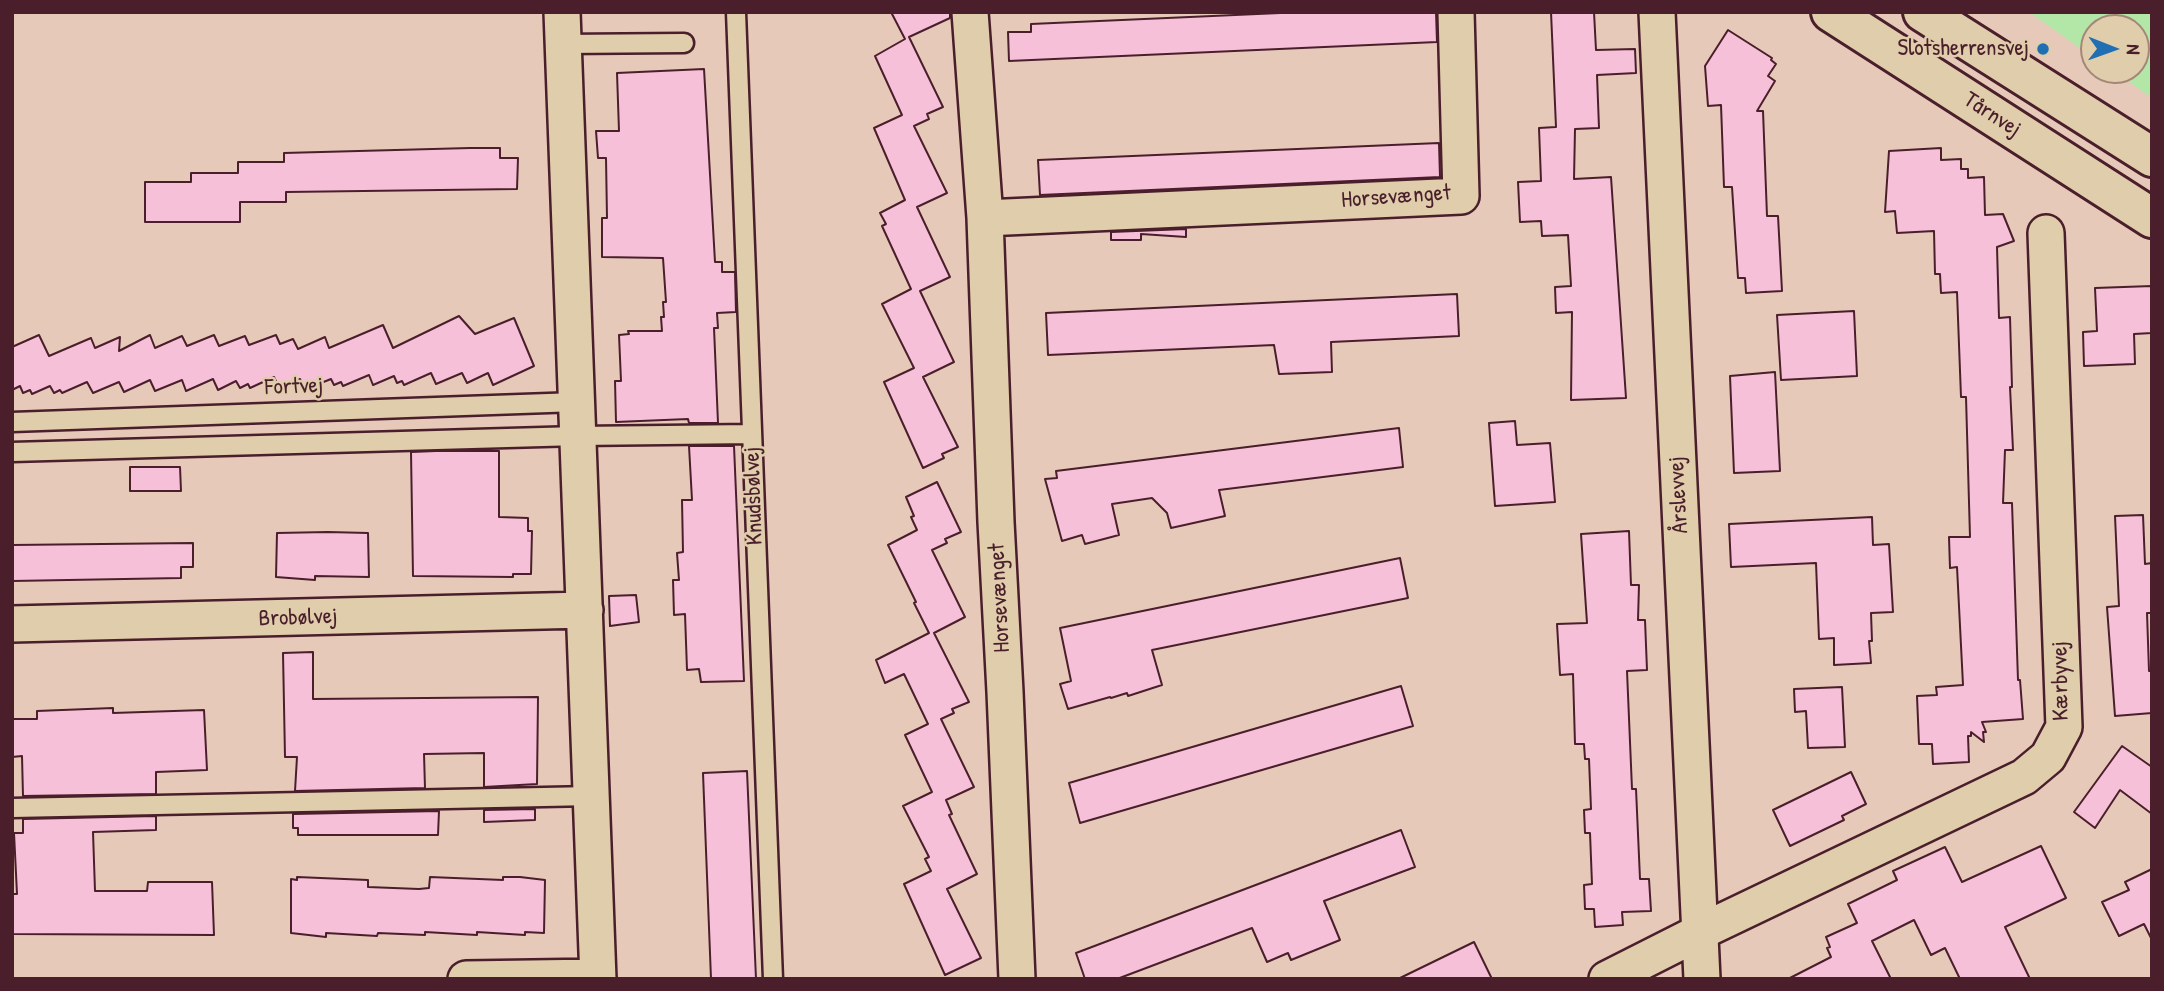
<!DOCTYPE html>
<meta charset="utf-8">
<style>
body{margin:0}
#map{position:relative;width:2164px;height:991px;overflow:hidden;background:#e7c9b9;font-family:"Patrick Hand",sans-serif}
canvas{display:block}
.frame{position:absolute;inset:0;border:14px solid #4a1f2b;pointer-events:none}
.north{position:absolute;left:2080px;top:14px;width:70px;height:70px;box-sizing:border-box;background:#e0cdab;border:2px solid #a48778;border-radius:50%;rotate:91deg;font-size:19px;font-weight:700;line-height:28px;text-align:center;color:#4a1f2b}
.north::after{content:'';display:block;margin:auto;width:24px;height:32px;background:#1f6fb2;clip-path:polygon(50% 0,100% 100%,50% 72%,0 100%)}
</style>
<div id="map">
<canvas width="2164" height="991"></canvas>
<div class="frame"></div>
<div class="north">N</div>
</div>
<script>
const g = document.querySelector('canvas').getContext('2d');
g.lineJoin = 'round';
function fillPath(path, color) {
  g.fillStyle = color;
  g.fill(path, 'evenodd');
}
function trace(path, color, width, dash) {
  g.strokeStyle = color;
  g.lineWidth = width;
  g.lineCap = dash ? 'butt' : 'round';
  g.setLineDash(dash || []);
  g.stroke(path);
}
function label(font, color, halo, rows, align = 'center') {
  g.font = font + ' "Patrick Hand",sans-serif';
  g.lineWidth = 5;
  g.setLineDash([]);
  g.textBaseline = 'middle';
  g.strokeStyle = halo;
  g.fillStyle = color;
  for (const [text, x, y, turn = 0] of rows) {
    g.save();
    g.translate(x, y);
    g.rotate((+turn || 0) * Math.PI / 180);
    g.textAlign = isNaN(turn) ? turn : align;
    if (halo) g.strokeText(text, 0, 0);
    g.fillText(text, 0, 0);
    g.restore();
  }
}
fillPath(new Path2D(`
 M2029 12H2152V98L2112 70H2136V28H2094V58Z`), '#b3e7a8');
const building = new Path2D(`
 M891 12H950V18L909 37 943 107 927 114 929 119 914 126 947 193 917 207 950 277 920 291 954 362 923 377 958 447 942 454 944 458 923 468 884 382 914 368 882 304 911 289 882 226 886 224 880 213 905 200 874 128 902 115 875 56 905 39Z
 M1303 12H1436L1437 42 1009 61 1008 32H1031V24Z
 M1551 12H1594L1596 50 1635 49 1636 73 1597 75 1599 128 1575 129 1574 179 1611 177 1626 398 1571 400 1572 312 1556 313 1555 287 1571 286 1568 235 1542 236 1541 221 1520 222 1518 182 1541 181 1539 128 1556 127Z
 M1728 30 1772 58 1771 60 1776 64 1768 76 1775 81 1757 111H1763L1767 216H1778L1782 291 1746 293 1745 278H1738L1732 187H1724L1721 105 1708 106 1705 66Z
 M704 69 715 262H722V272H735L736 312 717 313 718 328H714L718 423H689L688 419 616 422 615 381H621L619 335 629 334 628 331H662L661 317H664L663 302H666L663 258 602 257V218H607L606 158H598L596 131H619L617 73Z
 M1439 143 1440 177 1040 195 1038 160Z
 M470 148H500V158H518L517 189 286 192V202H240V222H145V182H191V173H238V162H284V153Z
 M1941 148V160L1961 159V169H1968V178L1984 177 1985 215 2003 214 2014 241 1997 247 1999 318 2010 317 2012 387H2010L2013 450H2005L2003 503H2012L2018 680H2020L2023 719 1982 722 1986 732H1983L1984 742 1971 732V736H1968L1969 762 1933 764 1932 744H1919L1917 696 1937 695 1936 687 1963 685 1957 567 1950 568 1949 537H1970L1966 397H1961L1957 292 1941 293 1940 274H1935L1934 231 1897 233 1895 211 1885 212 1889 151Z
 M1186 229V237L1141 234V240H1111V232Z
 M2152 286V333L2134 334 2135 364 2084 366 2083 332 2097 331 2095 288Z
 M1457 294 1459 336 1331 342 1332 372 1279 374 1274 345 1048 355 1046 313Z
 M1854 311 1857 376 1781 380 1777 315Z
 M459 316 475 334 514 318 534 366 493 385 488 373 467 383 462 373 436 384 431 373 404 385 402 381 397 383 394 376 373 385 369 375 343 386 341 382 334 385 331 379 311 387 310 383 303 386 300 379 279 388 274 377 250 388 248 384 240 388 236 381 218 390 213 379 186 391 182 380 155 391 150 380 124 392 119 382 93 393 87 382 62 393 60 390 54 393 50 386 32 394 30 390 23 393 20 386 12 390V347L39 335 49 356 91 338 95 348 120 337 119 351 150 335 155 348 182 336 187 346 214 335 219 346 245 336 249 345 276 335 280 344 293 339 298 349 325 337 329 348 383 325 393 348Z
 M1775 372 1780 471 1734 473 1730 376Z
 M1515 421 1517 445 1550 443 1555 502 1495 506 1489 423Z
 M1399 428 1403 467 1219 490 1225 516 1171 528 1167 513 1152 498 1112 504 1119 535 1085 544 1082 535 1062 541 1045 479 1057 478 1056 471Z
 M689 446H734L744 681 701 682 699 669 687 670 685 614 674 615 673 580H679L677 553 683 552 682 500H692Z
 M436 451H499V517L528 518V531H532L531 574H513V577L413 576 411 452Z
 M130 467H180L181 491H130Z
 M937 482 961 532 945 539 947 543 932 550 965 617 934 633 969 702 952 709 954 713 941 719 974 787 946 800 952 814 949 815 977 874 947 889 981 958 945 975 904 884 931 871 925 859 929 857 903 806 932 792 905 735 928 724 904 674 885 683 876 660 929 633 914 603 916 602 888 545 917 530 911 517 914 516 906 497Z
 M2143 515 2145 564 2152 563V613H2147L2149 671H2152V713L2115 716 2107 607 2119 606 2115 516Z
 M1872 517 1873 545 1889 544 1893 612 1871 613 1872 641H1869L1871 663 1834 665V638L1819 639 1816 563 1731 567 1729 524Z
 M1629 531 1631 585H1639L1638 620H1645L1647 670 1627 671 1632 789H1636L1640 879H1649L1651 911 1622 912 1623 925 1595 927 1594 909H1585L1584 885 1592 884 1590 833H1585L1584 810 1591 809 1589 759H1585L1584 744H1575L1573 674 1560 675 1557 624 1587 623 1581 534Z
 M328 532 368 533 369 577 315 576V580L276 577 277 533Z
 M193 543V567H181V578L12 581V545Z
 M1400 558 1408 598 1152 650 1162 685 1128 696 1127 693 1111 698 1110 697 1068 709 1060 684 1071 681 1060 628Z
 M636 595 639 622 610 626 609 596Z
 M313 652V699L538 697 537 784 484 787V753L424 754 425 788 295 791 297 757H285L283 653Z
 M1401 686 1413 726 1080 823 1069 783Z
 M1842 687 1845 747 1808 748 1806 711 1795 712 1794 689Z
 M113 708V713L204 710 207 770 156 772V794L23 796 22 756 12 757V719H37V711Z
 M2122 746 2152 767V814L2120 790 2095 828 2074 812Z
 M747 771 756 979H711L703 773Z
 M1851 772 1866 804 1842 816 1844 820 1790 846 1773 810Z
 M535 809V820L484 822V810Z
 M439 811 438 835H298V828H293V814Z
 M156 816V830L93 832 95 891H147L148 882H212L214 935 12 934V894H17L14 833H23V819Z
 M1401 830 1415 867 1324 901 1340 940 1291 960 1288 953 1267 962 1252 928 1117 979H1085L1076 953Z
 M2041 846 2066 898 2005 927 2030 979H1960L1945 948 1931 955 1914 920 1872 941 1891 979H1788L1831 957 1827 948 1830 947 1826 937 1857 923 1848 904 1897 880 1893 871 1945 847 1962 882Z
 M2152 869V940L2144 924 2119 936 2102 902 2129 890 2125 882Z
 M297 877 368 880V887L419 889 429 888 430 877 503 880V877H520L545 880 544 933 525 932V935L477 932V935L425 932V935L378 933 377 936 326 933V937L291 933V879L297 880Z
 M1474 942 1492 979H1398Z`);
fillPath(building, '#f6c0d9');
trace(building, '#4a1f2b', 2);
const service = new Path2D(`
 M736 12 773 979
 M563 44 684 43
 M12 422 577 402
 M12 452 578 436 752 434
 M12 808 592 796`);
const minor = new Path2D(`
 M562 12 598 979
 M970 12 985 218 996 522 1005 692 1017 979
 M1657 12 1702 979
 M985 218 1461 196 1456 12
 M12 624 585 610
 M466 979 598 977
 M1607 979 1700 932 2024 777 2048 757 2064 727 2046 233`);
const tertiary = new Path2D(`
 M1831 12 2152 218
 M1923 12 2152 157`);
trace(service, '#4a1f2b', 23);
trace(minor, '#4a1f2b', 40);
trace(tertiary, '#4a1f2b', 44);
trace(service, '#e0cdab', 18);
trace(minor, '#e0cdab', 35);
trace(tertiary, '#e0cdab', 38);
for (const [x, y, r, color] of [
 [2043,49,7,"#1f6fb2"]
]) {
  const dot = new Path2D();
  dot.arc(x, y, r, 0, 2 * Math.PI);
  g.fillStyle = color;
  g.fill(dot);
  trace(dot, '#e0cdab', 2.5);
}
label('23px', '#4a1f2b', '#e0cdab', [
 ["Slotsherrensvej",2029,49]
], 'right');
label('23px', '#4a1f2b', '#e0cdab', [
 ["Tårnvej",1992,115,33],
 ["Horsevænget",1396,197,-4],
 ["Fortvej",294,387,-2],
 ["Årslevvej",1679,495,-93],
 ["Knudsbølvej",754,496,-92],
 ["Horsevænget",1000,598,-93],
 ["Brobølvej",298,618,-2],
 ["Kærbyvej",2061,681,-91]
]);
</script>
